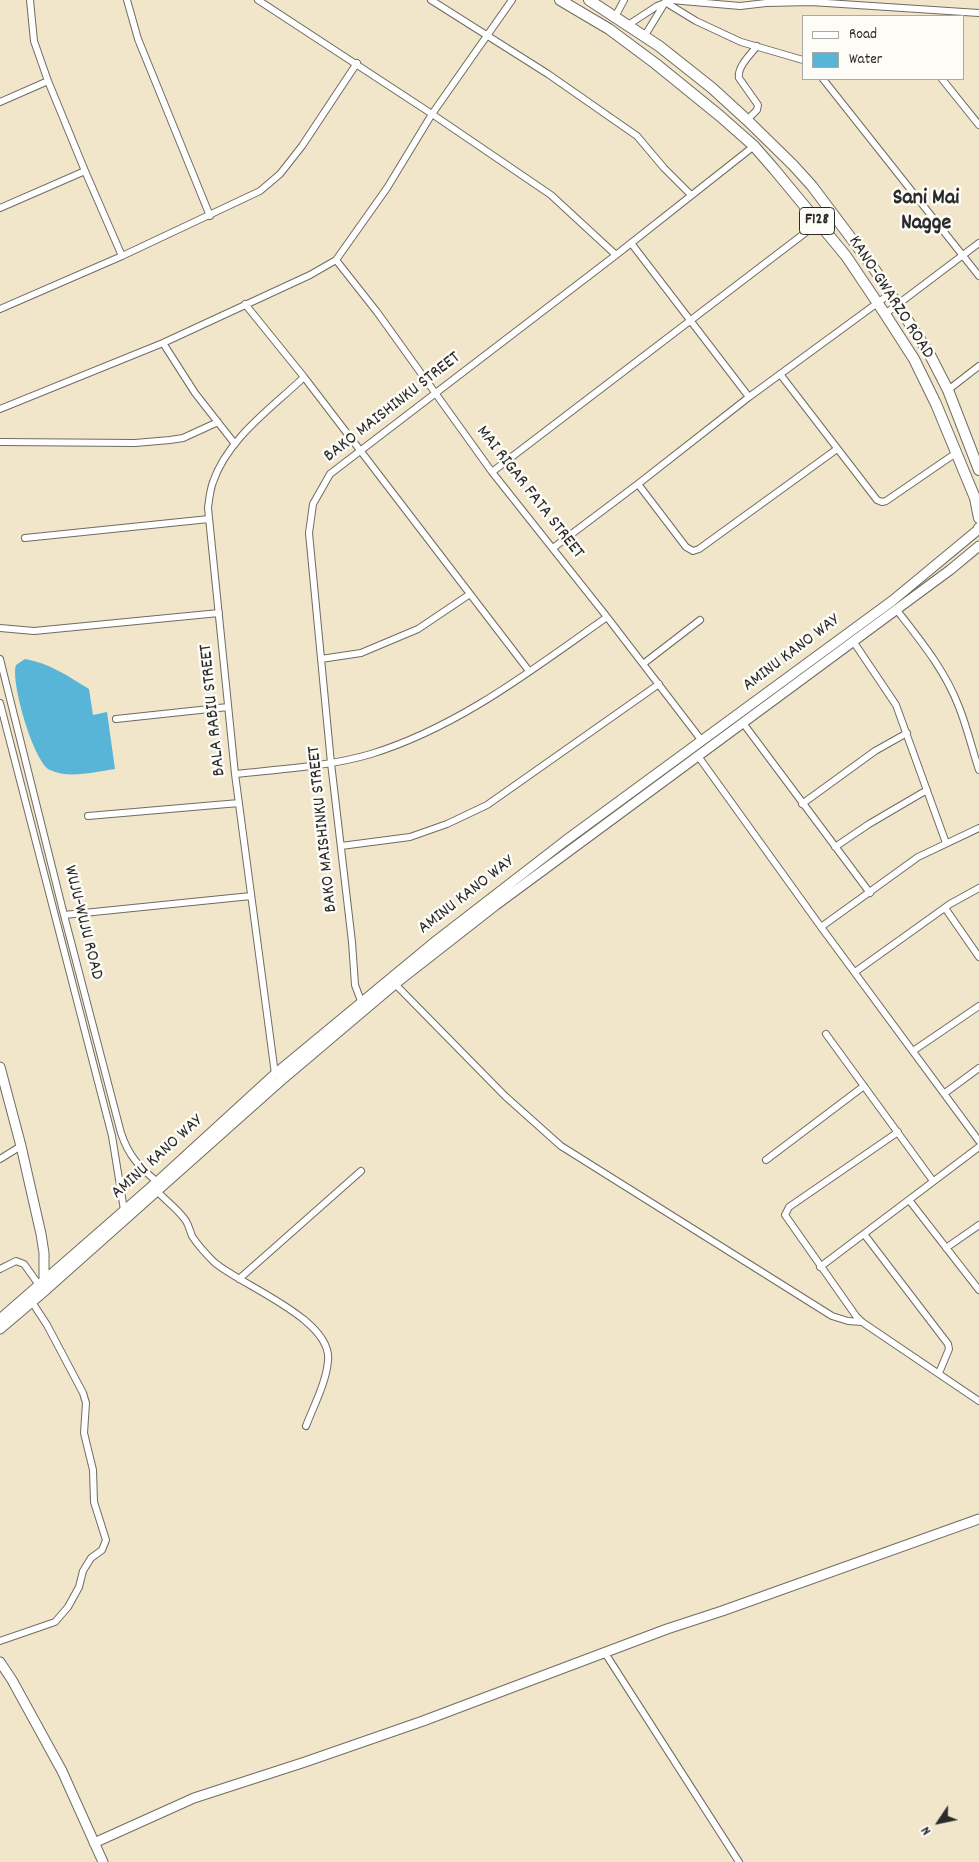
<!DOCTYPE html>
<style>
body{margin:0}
#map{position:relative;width:979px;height:1862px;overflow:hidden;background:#f1e5ca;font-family:Dekko,sans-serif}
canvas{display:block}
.legend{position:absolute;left:802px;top:15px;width:162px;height:65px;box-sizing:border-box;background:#fdfcf7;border:1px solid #a9a8a5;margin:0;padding:6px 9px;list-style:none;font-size:15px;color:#2b2b2b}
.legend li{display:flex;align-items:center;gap:10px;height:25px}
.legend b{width:25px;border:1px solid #a9a8a5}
.north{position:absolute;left:914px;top:1797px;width:50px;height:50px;-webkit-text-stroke:4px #fdfcf7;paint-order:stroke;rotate:236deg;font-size:14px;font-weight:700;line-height:20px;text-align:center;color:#2b2b2b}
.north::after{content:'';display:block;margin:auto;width:18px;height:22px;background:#2b2b2b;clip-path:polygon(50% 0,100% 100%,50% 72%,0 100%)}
</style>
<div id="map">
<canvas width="979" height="1862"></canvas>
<ul class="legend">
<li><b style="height:6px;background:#fff"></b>Road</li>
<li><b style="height:14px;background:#59b5d7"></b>Water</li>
</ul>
<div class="north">N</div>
</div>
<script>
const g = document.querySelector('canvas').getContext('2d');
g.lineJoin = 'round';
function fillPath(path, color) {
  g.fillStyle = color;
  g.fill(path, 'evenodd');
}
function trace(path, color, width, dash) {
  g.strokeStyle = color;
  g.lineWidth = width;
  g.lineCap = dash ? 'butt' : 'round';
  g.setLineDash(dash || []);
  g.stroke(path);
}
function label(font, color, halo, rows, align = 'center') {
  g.font = font + ' Dekko,sans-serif';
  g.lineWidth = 5;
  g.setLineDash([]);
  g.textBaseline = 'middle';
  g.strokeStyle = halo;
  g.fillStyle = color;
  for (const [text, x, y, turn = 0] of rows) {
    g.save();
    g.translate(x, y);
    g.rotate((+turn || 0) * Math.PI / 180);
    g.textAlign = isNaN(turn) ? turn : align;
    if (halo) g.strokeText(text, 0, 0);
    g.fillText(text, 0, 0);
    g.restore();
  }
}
fillPath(new Path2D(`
 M25 659C49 663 68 676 89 689L93 715 107 712 115 769C94 772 69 779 50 770 34 763 10 681 16 665Z`), '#59b5d7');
const street = new Path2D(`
 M30 0 34 41 48 81 85 171 122 256
 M127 0 138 39 210 216
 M258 0 432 114 551 195 616 255
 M431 0 548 74 637 136 664 168 691 195
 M671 0 740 6 766 3 811 2 979 13
 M665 2 696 21 741 42 803 60
 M615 17 624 0
 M628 25 657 6 665 3
 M644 37 666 1
 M823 79 979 276
 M942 79 979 125
 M0 102 48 81
 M747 120 757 110 758 105 739 78C737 67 750 55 757 46
 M0 208 85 171
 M631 243 749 397
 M336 260 377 312 492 472 607 617 702 741
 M245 304 304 377 529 671
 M0 309 122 256 260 191 280 174 302 146 357 63
 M885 314 979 243
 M163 343 195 393 235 444
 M780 374 877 500 882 502 886 501 956 453
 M948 390 979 366
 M0 409 163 343 310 275 336 260 387 188 432 114 512 0
 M0 442 135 443 170 440 183 438 218 422
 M492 472 818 223
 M638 484 686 547 693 551 699 549 837 449
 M25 538 209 519
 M553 548 638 484 749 397 891 293
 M896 609C920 640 945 670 959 707 967 727 972 749 979 770
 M0 628 34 631 219 613
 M853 641 896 705 946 843
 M0 659 64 915 121 1133C129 1157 139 1166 157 1182
 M321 659 361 653 418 629 470 594
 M643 664 700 620
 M0 703 112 1136 124 1210
 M116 719 228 707
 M743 723 870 893
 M698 756 821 927 979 1141
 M235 774C280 769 327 767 371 754 459 727 533 669 607 617
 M802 804 875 751 907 733
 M88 816 239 803
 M341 846 410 837 447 824 487 805 659 684
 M835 847 869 824 927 790
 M945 908 979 957
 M64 915 251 896
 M821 927 918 857 979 828
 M855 972 950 904 979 888
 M395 984 505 1096 561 1146 832 1316 848 1321 862 1322
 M361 1001 355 985 352 942 331 763 309 533 313 504 330 474 616 255 754 146
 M826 1034 933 1181
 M913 1051 979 1006
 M275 1074 235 774 208 508C209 500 210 490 213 482 228 438 272 408 304 377
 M945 1093 979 1068
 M898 1132 789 1207 785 1215 856 1316 862 1322 979 1401
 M0 1159 21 1146
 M766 1160 864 1086
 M157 1191C166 1201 179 1210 186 1221 189 1226 190 1231 192 1236 197 1244 207 1255 214 1262 240 1285 333 1319 328 1361 326 1383 314 1405 306 1426
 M909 1200 979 1290
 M864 1234 948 1344 949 1349 939 1373
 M946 1248 979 1225
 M820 1267 979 1147
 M0 1269 16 1261 24 1264 39 1285
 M239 1279 361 1171
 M0 1641 55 1622 68 1607 79 1587 83 1571 91 1558 102 1550 106 1540 94 1502 93 1470 84 1433 86 1403 83 1393 47 1325 32 1302
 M605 1653 739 1862`);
const secondary = new Path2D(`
 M0 1067 21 1146 41 1234 44 1253V1281
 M0 1319 157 1182 275 1074 437 940 565 841 892 601 979 529
 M0 1329 47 1289 284 1078 395 984 496 905 950 570 979 546
 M0 1662 12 1680 62 1771 103 1862
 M94 1843 194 1798 305 1762 423 1721 667 1629 722 1611 979 1519`);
const primary = new Path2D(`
 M560 0 609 29 656 64 720 116 754 146 774 169 846 256 885 314 914 359 936 404 975 498 979 518
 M589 0 659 46 712 88 747 120 793 165 812 186 875 270 930 355 948 390 979 470
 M979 528V530`);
trace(street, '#706c63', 8);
trace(secondary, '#706c63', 11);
trace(primary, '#706c63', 12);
trace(street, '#fff', 6);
trace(secondary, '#fff', 9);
trace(primary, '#fff', 10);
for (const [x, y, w] of [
 [817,221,35]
]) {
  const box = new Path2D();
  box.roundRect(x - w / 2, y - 13.5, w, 27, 4);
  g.fillStyle = '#fdfcf7';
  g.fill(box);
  trace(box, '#2b2b2b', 1);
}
label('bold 16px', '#2b2b2b', null, [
 ["F128",817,221]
]);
label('18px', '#2b2b2b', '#fdfcf7', [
 ["KANO-GWARZO ROAD",890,298,57],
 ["BAKO MAISHINKU STREET",393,408,-38],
 ["MAI RIGAR FATA STREET",529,493,52],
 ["AMINU KANO WAY",792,654,-37],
 ["BALA RABIU STREET",214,710,-96],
 ["BAKO MAISHINKU STREET",324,829,-96],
 ["AMINU KANO WAY",467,896,-38],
 ["WUJU-WUJU ROAD",82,923,76],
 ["AMINU KANO WAY",158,1158,-42]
]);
label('bold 22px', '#2b2b2b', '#fdfcf7', [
 ["Sani Mai",926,200],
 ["Nagge",926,225]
]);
</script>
